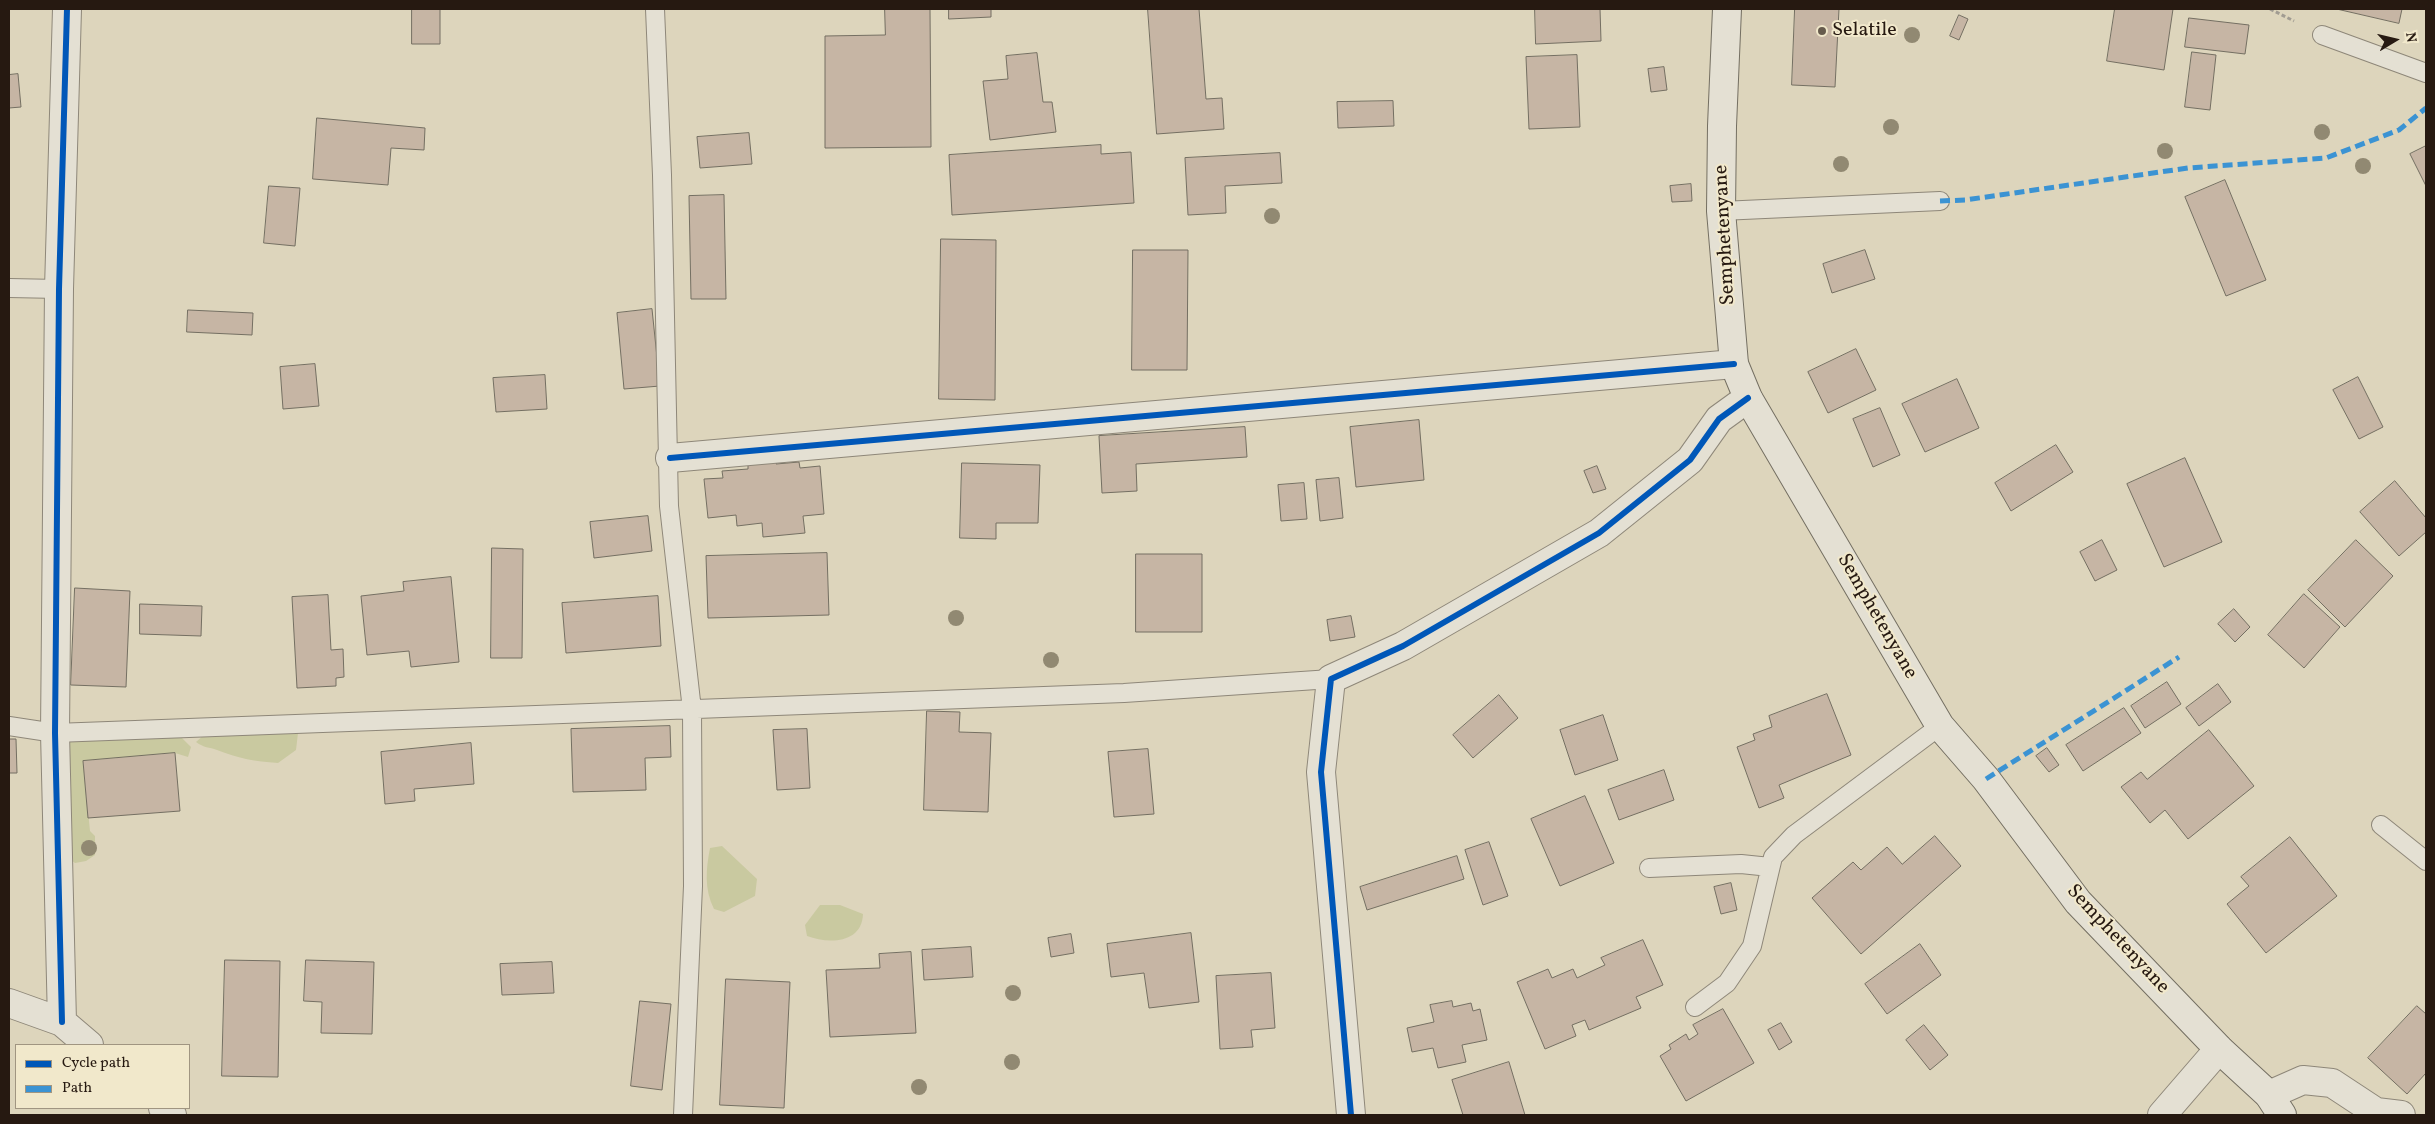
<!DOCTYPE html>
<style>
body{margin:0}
#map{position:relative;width:2435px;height:1124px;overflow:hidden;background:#ddd5bc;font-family:Vollkorn,serif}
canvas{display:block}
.frame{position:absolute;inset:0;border:10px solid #261911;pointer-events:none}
.legend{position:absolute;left:15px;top:1044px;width:175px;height:65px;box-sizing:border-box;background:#f1e8cb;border:1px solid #a09581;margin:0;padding:6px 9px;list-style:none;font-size:15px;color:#261911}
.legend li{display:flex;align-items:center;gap:10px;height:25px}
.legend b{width:25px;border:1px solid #a09581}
.north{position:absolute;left:2370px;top:15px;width:50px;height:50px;-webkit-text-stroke:4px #f1e8cb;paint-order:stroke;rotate:81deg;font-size:14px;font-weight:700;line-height:20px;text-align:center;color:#261911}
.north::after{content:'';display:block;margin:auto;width:18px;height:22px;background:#261911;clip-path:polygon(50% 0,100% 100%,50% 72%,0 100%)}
</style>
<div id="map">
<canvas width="2435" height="1124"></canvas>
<div class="frame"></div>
<ul class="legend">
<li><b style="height:6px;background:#0057b8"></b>Cycle path</li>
<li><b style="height:6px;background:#3b93d3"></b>Path</li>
</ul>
<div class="north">N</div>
</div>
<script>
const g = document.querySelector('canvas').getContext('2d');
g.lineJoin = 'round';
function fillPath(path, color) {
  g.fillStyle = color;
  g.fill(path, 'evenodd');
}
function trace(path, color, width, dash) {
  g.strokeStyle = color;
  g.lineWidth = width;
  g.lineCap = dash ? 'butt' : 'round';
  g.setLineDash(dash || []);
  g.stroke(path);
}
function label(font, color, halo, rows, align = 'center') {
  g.font = font + ' Vollkorn,serif';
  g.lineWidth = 4;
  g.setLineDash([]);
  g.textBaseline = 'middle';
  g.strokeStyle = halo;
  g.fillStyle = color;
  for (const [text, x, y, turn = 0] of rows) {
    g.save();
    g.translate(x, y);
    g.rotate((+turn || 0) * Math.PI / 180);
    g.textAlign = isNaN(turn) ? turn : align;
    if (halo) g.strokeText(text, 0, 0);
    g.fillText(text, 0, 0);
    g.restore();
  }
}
fillPath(new Path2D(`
 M284 730 298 733 296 750 278 763C254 761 240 759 217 750 209 747 204 748 196 742L205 734Z
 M179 735 191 747 188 757 175 753 83 761 90 831 95 836V855L86 861 75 863 66 856 64 740 163 738Z
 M722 846 757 879 755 896 724 912 714 909C704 889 706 869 710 848Z
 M820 905H840L863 914C862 944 828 944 807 936L805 925Z`), '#c9c9a0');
const building = new Path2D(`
 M412 9H440V44H412Z
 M885 9H930L931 147 825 148V36L885 35Z
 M949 9H991V17L949 19Z
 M1148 9H1199L1206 99 1222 98 1224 129 1157 134Z
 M1535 9H1600L1601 41 1536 44Z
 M1795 9H1839L1835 87 1792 85Z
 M2115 9H2173L2164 70 2107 61Z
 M2337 9H2402L2399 23Z
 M1959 15 1968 19 1959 40 1950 36Z
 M2189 18 2249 25 2245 54 2185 47Z
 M2192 52 2216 55 2210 110 2185 107Z
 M1037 53 1043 102H1052L1056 132 990 140 983 81 1008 79 1006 56Z
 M1577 55 1580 127 1529 129 1526 57Z
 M1664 67 1667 90 1651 92 1648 69Z
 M18 74 21 107 9 108V75Z
 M1393 101 1394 126 1338 128 1337 102Z
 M317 118 425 128 424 150 391 148 388 185 313 179Z
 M749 133 752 164 700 168 697 137Z
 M1101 145V154L1131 152 1134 203 952 215 949 155Z
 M2426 146V186L2410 154Z
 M1280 153 1282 183 1225 186 1226 213 1188 215 1185 158Z
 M2225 180 2266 280 2226 296 2185 197Z
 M1691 184 1692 201 1672 202 1670 186Z
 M269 186 300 188 295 246 264 243Z
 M724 195 726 299H691L689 196Z
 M941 239 996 240 995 400 939 399Z
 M1133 250H1188L1187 370H1132Z
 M1865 250 1875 279 1832 293 1823 264Z
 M652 309 660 386 624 389 617 313Z
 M188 310 253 313 252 335 187 332Z
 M1856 349 1876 390 1828 413 1808 372Z
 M315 364 319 406 283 409 280 367Z
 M545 375 547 409 496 412 493 378Z
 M2358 377 2383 427 2359 439 2333 390Z
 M1957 379 1979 428 1925 452 1902 404Z
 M1880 408 1900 455 1873 467 1853 419Z
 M1419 420 1424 480 1356 487 1350 427Z
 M1245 427 1247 457 1136 464 1137 491 1102 493 1099 436Z
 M2056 445 2073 472 2011 511 1995 483Z
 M2185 458 2222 542 2164 567 2127 484Z
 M777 462 776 464 799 462 800 468 820 466 824 514 803 516 805 533 763 537 762 523 737 526 736 515 708 518 704 479 723 478 722 471 748 469V464Z
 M962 463 1040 465 1038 523H996V539L960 538Z
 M1597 466 1606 489 1593 493 1584 471Z
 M1339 478 1343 518 1320 521 1316 480Z
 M2395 481 2426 518V532L2399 556 2360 512Z
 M1304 483 1307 519 1281 521 1278 485Z
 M648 516 652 551 594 558 590 522Z
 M2102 540 2117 570 2095 581 2080 552Z
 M2356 540 2393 576 2345 627 2308 590Z
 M492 548 523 549 522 658H491Z
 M827 553 829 615 708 618 706 556Z
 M1136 554H1202V632H1136Z
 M451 577 459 662 411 667 409 651 367 655 361 596 404 591 403 582Z
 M75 588 130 591 126 687 71 685Z
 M2304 594 2340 627 2304 668 2268 635Z
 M328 595 331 650 343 649 344 677 336 678V686L297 688 292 597Z
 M658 596 661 646 566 653 562 603Z
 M140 604 202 606 201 636 140 634Z
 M2234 609 2250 627 2235 642 2218 624Z
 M1351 616 1355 637 1330 641 1327 620Z
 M2167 682 2181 704 2145 728 2131 706Z
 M2218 684 2231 702 2199 726 2186 708Z
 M1827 694 1851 755 1779 785 1784 798 1759 808 1737 747 1755 740 1753 734 1772 727 1769 716Z
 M1499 695 1518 718 1473 758 1453 735Z
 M2124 708 2141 733 2083 771 2066 745Z
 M927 711 960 712 959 732 991 733 988 812 924 810Z
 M1603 715 1618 760 1575 775 1560 730Z
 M670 726 671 757 645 758 646 790 573 792 571 729Z
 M807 729 810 788 777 790 773 730Z
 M2209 730 2254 786 2188 839 2165 810 2150 823 2121 787 2141 772 2147 779Z
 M9 739H16L17 773H9Z
 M471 743 474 784 414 789 415 801 385 804 381 752Z
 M2047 748 2059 765 2049 772 2036 756Z
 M1148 749 1154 814 1114 817 1108 752Z
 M175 753 180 811 88 818 83 761Z
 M1664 770 1674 800 1619 820 1608 790Z
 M1585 796 1614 863 1560 886 1531 819Z
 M1935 836 1961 866 1861 954 1812 898 1853 862 1861 870 1887 847 1902 864Z
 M2290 837 2337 896 2266 953 2227 904 2249 886 2241 877Z
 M1489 842 1508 896 1483 905 1465 850Z
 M1457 856 1464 879 1367 910 1360 887Z
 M1731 883 1737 910 1721 914 1714 887Z
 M1191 933 1199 1002 1149 1008 1144 973 1111 977 1107 944Z
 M1071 934 1074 953 1051 957 1048 938Z
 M1643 940 1663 985 1636 997 1641 1008 1589 1030 1585 1020 1572 1025 1576 1036 1545 1049 1517 982 1548 969 1552 978 1573 969 1577 978 1605 965 1601 958Z
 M1920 944 1941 975 1887 1014 1865 984Z
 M971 947 973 977 924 980 922 950Z
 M911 952 916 1033 830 1037 826 970 880 968 879 954Z
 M225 960 280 961 278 1077 222 1076Z
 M306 960 374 962 372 1034 321 1033 322 1002 304 1001Z
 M552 962 554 993 502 995 500 964Z
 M1271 973 1275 1028 1251 1030 1253 1047 1220 1049 1216 976Z
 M726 979 790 982 784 1108 720 1105Z
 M640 1001 671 1004 662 1090 631 1086Z
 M1452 1001 1453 1007 1471 1003 1473 1011 1480 1009 1487 1040 1462 1045 1466 1062 1438 1068 1433 1048 1412 1052 1407 1028 1434 1022 1430 1005Z
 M2417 1006 2426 1014V1073L2407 1094 2368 1058Z
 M1723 1009 1754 1063 1686 1101 1660 1056 1671 1049 1669 1045 1686 1034 1689 1040 1698 1034 1693 1025Z
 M1781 1023 1792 1042 1779 1050 1768 1030Z
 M1924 1025 1948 1055 1930 1070 1906 1040Z
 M1509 1062 1525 1115H1463L1452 1080Z`);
fillPath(building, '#c6b5a4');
trace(building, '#746f62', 1);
const service = new Path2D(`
 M655 9 662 175 669 506 692 710 693 886 683 1115
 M2322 35 2426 73
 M1721 211 1940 201
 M9 288 59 289
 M9 726 55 733 1124 693 1331 679
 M2381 825 2426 861
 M1649 868 1741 864 1770 867
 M1695 1007 1727 983 1752 946 1773 857 1794 835 1940 726`);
const minor = new Path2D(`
 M670 458 1734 364
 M9 1003 62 1022 89 1045
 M62 1022 55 733 59 289 67 9
 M2269 1095 2303 1080 2332 1083 2376 1112 2401 1115
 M163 1108 172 1115
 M1351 1115 1321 772 1331 679 1403 646 1599 533 1690 460 1719 419 1748 398
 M2162 1115 2219 1049`);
const secondary = new Path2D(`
 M1727 9 1722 126 1721 211 1734 364 1748 398 1940 726 1986 779 2078 902 2219 1049 2269 1095 2282 1115`);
trace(service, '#8e8779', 20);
trace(minor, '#8e8779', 30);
trace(secondary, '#746f62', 30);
trace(new Path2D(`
 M2270 9 2294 21`), '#a19c92', 3, [4, 2.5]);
trace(service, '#e4e0d3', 18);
trace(minor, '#e4e0d3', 28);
trace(secondary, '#e4e0d3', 28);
trace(new Path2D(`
 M1940 201 1965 200 2188 168 2326 158 2399 130 2426 108
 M1986 779 2179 657`), '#3b93d3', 5, [10, 5]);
trace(new Path2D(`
 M670 458 1734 364
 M62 1022 55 733 59 289 67 9
 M1351 1115 1321 772 1331 679 1403 646 1599 533 1690 460 1719 419 1748 398`), '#0057b8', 6);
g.fillStyle = '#918972';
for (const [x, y] of [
 [1912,35],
 [1891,127],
 [2322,132],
 [2165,151],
 [1841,164],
 [2363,166],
 [1272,216],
 [956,618],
 [1051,660],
 [89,848],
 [1013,993],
 [1012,1062],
 [919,1087]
]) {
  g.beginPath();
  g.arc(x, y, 8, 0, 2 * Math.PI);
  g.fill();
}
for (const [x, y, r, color] of [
 [1822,31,5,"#665b4d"]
]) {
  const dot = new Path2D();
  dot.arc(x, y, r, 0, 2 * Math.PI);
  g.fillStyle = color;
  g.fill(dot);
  trace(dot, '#f1e8cb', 2);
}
label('20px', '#261911', '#f1e8cb', [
 ["Selatile",1832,31]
], 'left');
label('20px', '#261911', '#f1e8cb', [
 ["Semphetenyane",1726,235,-93],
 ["Semphetenyane",1876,617,60],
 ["Semphetenyane",2117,940,47]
]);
</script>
